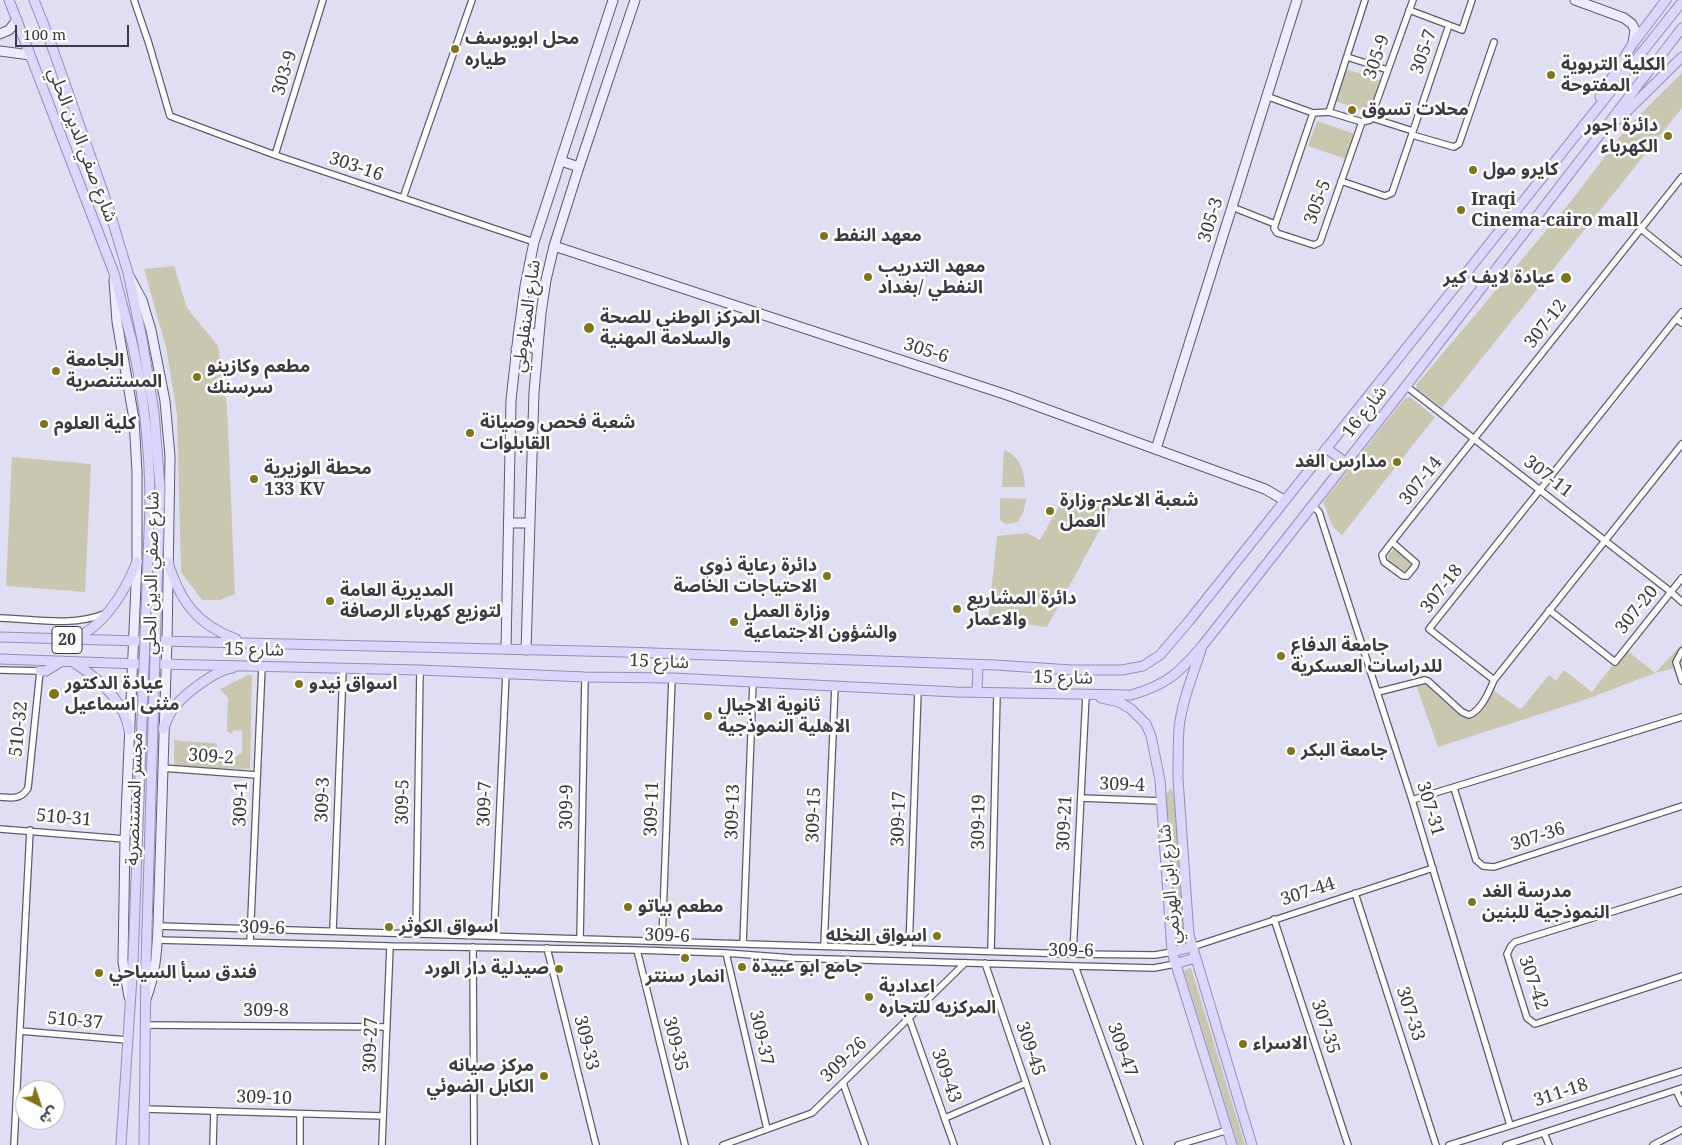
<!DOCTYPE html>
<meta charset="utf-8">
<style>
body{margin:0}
#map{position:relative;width:1682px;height:1145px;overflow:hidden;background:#e0def3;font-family:"Noto Serif","Noto Sans Arabic",serif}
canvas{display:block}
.north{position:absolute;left:15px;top:1080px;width:50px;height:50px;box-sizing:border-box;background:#fff;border:1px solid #b1b1b4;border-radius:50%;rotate:139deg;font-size:14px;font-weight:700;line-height:20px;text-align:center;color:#3c3b43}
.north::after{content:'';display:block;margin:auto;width:18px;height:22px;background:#827518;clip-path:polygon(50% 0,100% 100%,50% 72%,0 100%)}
.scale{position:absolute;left:15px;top:25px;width:114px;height:22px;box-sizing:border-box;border:2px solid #3c3b43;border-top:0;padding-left:6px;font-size:15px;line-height:18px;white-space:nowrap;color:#3c3b43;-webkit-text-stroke:4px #fff;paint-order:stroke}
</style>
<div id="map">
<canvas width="1682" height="1145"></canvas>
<div class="north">ش</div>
<div class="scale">100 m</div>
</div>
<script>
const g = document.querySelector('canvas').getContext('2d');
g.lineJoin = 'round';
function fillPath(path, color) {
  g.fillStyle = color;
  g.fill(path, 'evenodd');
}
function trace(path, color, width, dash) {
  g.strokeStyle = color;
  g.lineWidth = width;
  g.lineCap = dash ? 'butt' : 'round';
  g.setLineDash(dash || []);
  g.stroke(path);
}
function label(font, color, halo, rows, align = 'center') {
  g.font = font + ' "Noto Serif","Noto Sans Arabic",serif';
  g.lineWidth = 5;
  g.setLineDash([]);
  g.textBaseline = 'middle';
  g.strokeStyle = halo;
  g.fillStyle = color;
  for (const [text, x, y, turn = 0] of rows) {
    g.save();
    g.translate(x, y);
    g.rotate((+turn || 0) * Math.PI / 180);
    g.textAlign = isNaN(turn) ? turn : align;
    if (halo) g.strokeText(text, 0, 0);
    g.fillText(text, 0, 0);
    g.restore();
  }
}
fillPath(new Path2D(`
 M1346 69 1380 80 1370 113 1335 101Z
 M1682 73V108L1442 408 1417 389 1416 385 1572 200 1628 126Z
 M1317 121 1355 134 1346 159 1308 146Z
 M174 266 187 308 218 346 227 406 235 594 220 600H202L181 572 177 414 166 347 144 269Z
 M1410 397 1435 417 1342 535 1333 527 1323 502 1405 398Z
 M1004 450C1020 456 1025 472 1025 487H1002Z
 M12 457 91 464 85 592 6 586Z
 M1000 498 1026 499 1024 510 1018 522 1006 524 1000 520Z
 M1117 498 1047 627 1010 622H988L997 536 1027 533 1040 540 1063 499Z
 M1394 549 1398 550 1412 562V567L1407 573 1402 572 1388 561V555Z
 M1682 644V666L1655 673 1587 699 1438 747 1415 682 1425 680 1462 712 1475 713 1490 688 1520 709 1522 708 1549 675 1556 681 1564 670 1592 692 1625 649 1655 673Z
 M248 675H252L250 769 174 767V739L179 741 215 743 218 746 211 752 212 757 235 758 242 752V731L234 730 231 734 227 731 228 698 220 689Z
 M1171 788 1176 799 1185 942 1182 944H1177L1175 941 1166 795Z
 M1189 968H1191L1245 1145H1238L1184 971Z`), '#cac7b0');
const street = new Path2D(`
 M134 0 149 44 170 116 275 155 534 242
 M1409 10 1462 30 1472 0
 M1347 57 1388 70
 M1266 96 1313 113 1329 112 1362 122 1370 120 1413 0
 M1329 112 1365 0
 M1313 113 1274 228 1277 233 1314 245 1320 242 1362 122
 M1372 118 1413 131
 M1412 135 1454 147 1459 144 1494 42
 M275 155 323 0
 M1341 181 1385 196 1392 193 1449 25
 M403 198 472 0
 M1232 207 1275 224
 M1641 229 1682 262
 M1676 319 1682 312
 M1682 323 1676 319 1429 629 1494 680 1682 444
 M1406 386 1671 592 1682 602
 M1312 505 1319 512 1412 800 1510 1125
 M1392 542 1416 563 1415 566 1407 576H1403L1384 562 1382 555 1392 542 1682 177
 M1549 610 1615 662 1682 578
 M0 618C34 619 72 627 104 614
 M1682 651 1676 662 1682 681
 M0 670 40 671 28 788C21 800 12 798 0 797
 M1378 692 1425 680 1428 681 1462 712 1469 715C1481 711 1489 692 1494 680
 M162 768 257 775
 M1454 788 1476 860 1483 866 1494 867 1682 806
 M1081 798 1161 801
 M1412 800 1682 717
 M0 829 125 839
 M1682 890 1515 942 1511 946 1507 954 1527 1018 1535 1024 1682 976
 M1355 893 1436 1145
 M1274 919 1348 1145
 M158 926 1073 954 1155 955 1172 952
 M333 931 343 669
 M416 934 420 670
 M494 936 506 673
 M580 939 585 677
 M157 940 390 946 637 950 726 953 792 958 1075 966 1154 968 1175 964
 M662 941 672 678
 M250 942 262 666
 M743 944 753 682
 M824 946 835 686
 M473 947 474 1145
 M1192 947 1433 868
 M547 948 596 1145
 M909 949 918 690
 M637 950 685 1145
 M991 951 997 693
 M726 953 767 1129
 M1073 954 1086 695
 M985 963 1047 1145
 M1075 966 1140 1145
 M909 1018 954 1145
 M145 1025 387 1027
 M20 1031 127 1040
 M843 1083 865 1145
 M1676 1090 1682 1103
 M144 1109 383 1116
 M945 1118 1026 1083
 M1544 1133 1549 1145
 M14 1145 30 830
 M213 1145 214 1111
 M300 1145V1114
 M382 1145 390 946
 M723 1145 812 1113 965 963
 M1178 1145 1228 1130
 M1449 1145 1682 1071
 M1506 1145 1682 1088
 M1653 1145 1682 1130`);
const secondary = new Path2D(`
 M1575 0 1624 18 1632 24 1635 30 1633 43
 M0 34 9 30 17 20
 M0 51 30 55
 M561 161 579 167
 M554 246 1007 395 1265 489 1284 500
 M129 276 142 300 151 330 165 401 170 456 167 641 158 926C157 952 155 975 146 999
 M114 280 117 322 134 419 137 472V562L125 839 123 962 129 997
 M519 328 528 335 539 332
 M516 349 527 345 537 350
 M1156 449 1297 0
 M509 523H530
 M506 649 511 400 518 337 525 286 534 242 613 0
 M526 650 534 392 541 313 546 280 554 246 579 167 635 0`);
const primary = new Path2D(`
 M9 0 114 273 132 342
 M34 0 49 38 108 206 128 273 142 339
 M1600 97 1632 45 1666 0
 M1619 119 1682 57
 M1326 448 1346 463
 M168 562C180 602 198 625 236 639
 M0 637 140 641
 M76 638C106 624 125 591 137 562
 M160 641 625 652 995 665 1072 670H1122L1143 666 1160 655 1189 621 1682 2
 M1201 650C1193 675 1182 701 1179 728 1178 745 1178 762 1178 779L1189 935 1252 1145
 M0 659 139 664
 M73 662C98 678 124 700 129 730
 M159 664 420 670 585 677 672 678 956 692 1131 695C1167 685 1180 672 1203 645L1406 386 1682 28
 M40 671H46L62 661
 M977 692 978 665
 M1101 698 1119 702 1131 709 1146 724 1151 736 1160 780 1172 952 1232 1145
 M163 729C167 721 170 711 176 705 186 693 216 670 232 668
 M1172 952 1192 947
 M1175 964 1195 958
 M121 1145 133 961
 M144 1145 146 961`);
trace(street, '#5d5b6d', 8);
trace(secondary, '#5d5b6d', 11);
trace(primary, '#948fb9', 11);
trace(street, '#fff', 5.5);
trace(secondary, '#edebfd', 9);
trace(primary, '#dbd7fb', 9);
const primaryBridge = new Path2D(`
 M142 339 154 412 160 487 146 961
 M132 342C144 396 150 450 150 505L133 961`);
trace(primaryBridge, '#948fb9', 11, []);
trace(primaryBridge, '#dbd7fb', 9);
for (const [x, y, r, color] of [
 [455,49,5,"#827518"],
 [1551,75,5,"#827518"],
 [1352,110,5,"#827518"],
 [1668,136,5,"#827518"],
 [1473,170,5,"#827518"],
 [1461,210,5,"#827518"],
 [824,236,5,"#827518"],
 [868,277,5,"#827518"],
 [1566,278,6,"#827518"],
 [589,328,6,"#827518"],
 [56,371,5,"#827518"],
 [197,377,5,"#827518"],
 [44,424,5,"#827518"],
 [470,433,5,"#827518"],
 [1397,462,5,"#827518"],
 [254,479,5,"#827518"],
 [1050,511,5,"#827518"],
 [827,576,5,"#827518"],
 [330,601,5,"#827518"],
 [957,609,5,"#827518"],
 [734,622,5,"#827518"],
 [1281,656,5,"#827518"],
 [299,684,5,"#827518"],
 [54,694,6,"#827518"],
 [708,716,5,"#827518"],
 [1291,751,5,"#827518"],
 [1472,902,5,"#827518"],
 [628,907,5,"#827518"],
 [389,927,5,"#827518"],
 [937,936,5,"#827518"],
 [685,958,5,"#827518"],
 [742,967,5,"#827518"],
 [559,969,5,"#827518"],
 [99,973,5,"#827518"],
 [869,997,5,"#827518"],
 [1243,1044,5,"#827518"],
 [544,1076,5,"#827518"]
]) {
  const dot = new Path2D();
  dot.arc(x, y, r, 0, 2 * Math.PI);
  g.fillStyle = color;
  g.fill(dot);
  trace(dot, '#fff', 2);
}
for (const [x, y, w] of [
 [67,640,30]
]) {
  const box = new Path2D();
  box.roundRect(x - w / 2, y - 13.5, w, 27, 4);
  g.fillStyle = '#fff';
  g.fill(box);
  trace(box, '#3c3b43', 1);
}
label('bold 16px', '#3c3b43', null, [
 ["20",67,640]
]);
label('bold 18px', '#3c3b43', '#fff', [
 ["محل ابويوسف",465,39],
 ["طياره",465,60],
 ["الكلية التربوية",1561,65],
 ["المفتوحة",1561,86],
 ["محلات تسوق",1362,110],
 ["دائرة اجور",1658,126,"right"],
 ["الكهرباء",1658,147,"right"],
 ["كايرو مول",1483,170],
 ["Iraqi",1471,200],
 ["Cinema-cairo mall",1471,221],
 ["معهد النفط",834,236],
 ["معهد التدريب",878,267],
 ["النفطي /بغداد",878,288],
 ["عيادة لايف كير",1555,278,"right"],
 ["المركز الوطني للصحة",600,318],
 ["والسلامة المهنية",600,339],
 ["الجامعة",66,361],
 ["المستنصرية",66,382],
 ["مطعم وكازينو",207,367],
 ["سرسنك",207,388],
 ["شعبة فحص وصيانة",480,423],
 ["القابلوات",480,444],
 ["كلية العلوم",54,424],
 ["مدارس الغد",1387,462,"right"],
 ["محطة الوزيرية",264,469],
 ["133 KV",264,490],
 ["شعبة الاعلام-وزارة",1060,501],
 ["العمل",1060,522],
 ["دائرة رعاية ذوي",817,566,"right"],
 ["الاحتياجات الخاصة",817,587,"right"],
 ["المديرية العامة",340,591],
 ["لتوزيع كهرباء الرصافة",340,612],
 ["دائرة المشاريع",967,599],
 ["والاعمار",967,620],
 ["وزارة العمل",744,612],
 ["والشؤون الاجتماعية",744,633],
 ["جامعة الدفاع",1291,646],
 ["للدراسات العسكرية",1291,667],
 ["عيادة الدكتور",65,684],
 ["مثنى اسماعيل",65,705],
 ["اسواق نيدو",309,684],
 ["ثانوية الاجيال",718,706],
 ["الاهلية النموذجية",718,727],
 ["جامعة البكر",1301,751],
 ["مدرسة الغد",1482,892],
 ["النموذجية للبنين",1482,913],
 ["مطعم بياتو",638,907],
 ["اسواق الكوثر",399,927],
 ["اسواق النخله",927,936,"right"],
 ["جامع ابو عبيدة",752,967],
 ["صيدلية دار الورد",549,969,"right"],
 ["فندق سبأ السياحي",109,973],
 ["انمار سنتر",685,977,"center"],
 ["اعدادية",879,987],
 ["المركزيه للتجاره",879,1008],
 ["اﻻسراء",1253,1044],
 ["مركز صيانه",534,1066,"right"],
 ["الكابل الضوئي",534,1087,"right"]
], 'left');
label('18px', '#3c3b43', '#fff', [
 ["305-7",1424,52,-71],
 ["305-9",1377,57,-71],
 ["303-9",285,73,-73],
 ["شارع صفي الدين الحلي",82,145,69],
 ["303-16",356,167,19],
 ["305-5",1318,202,-70],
 ["305-3",1211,220,-73],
 ["شارع المنفلوطي",527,316,-82],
 ["307-12",1546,324,-52],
 ["305-6",926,351,18],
 ["شارع 16",1365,412,-52],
 ["307-11",1548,477,38],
 ["307-14",1421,481,-51],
 ["شارع صفي الدين الحلي",152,573,-89],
 ["307-18",1442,589,-52],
 ["307-20",1637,610,-51],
 ["شارع 15",254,650,1],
 ["شارع 15",659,662,2],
 ["شارع 15",1063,678,1],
 ["510-32",19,729,-84],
 ["309-2",211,757,4],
 ["309-4",1122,785,2],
 ["مجسر المستنصرية",135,799,-88],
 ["309-3",323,800,-88],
 ["309-5",403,802,-89],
 ["309-1",241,804,-88],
 ["309-7",485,804,-88],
 ["309-9",567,807,-89],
 ["309-11",652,809,-88],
 ["307-31",1430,809,73],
 ["309-13",733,812,-88],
 ["309-15",814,815,-88],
 ["510-31",64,818,5],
 ["309-17",899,819,-88],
 ["309-19",979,822,-89],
 ["309-21",1065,823,-87],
 ["307-36",1538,837,-18],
 ["شارع ابن الهرثمي",1170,884,-95],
 ["307-44",1308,892,-18],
 ["309-6",262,928,2],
 ["309-6",667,936,2],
 ["309-6",1071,951,1],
 ["307-42",1533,983,71],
 ["309-8",266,1011],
 ["307-33",1410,1014,72],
 ["510-37",75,1021,5],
 ["307-35",1325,1027,72],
 ["309-37",761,1038,77],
 ["309-33",586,1043,76],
 ["309-35",675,1044,76],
 ["309-27",371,1045,-88],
 ["309-45",1030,1049,71],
 ["309-47",1122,1050,70],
 ["309-26",844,1060,-44],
 ["309-43",946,1076,70],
 ["311-18",1561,1093,-18],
 ["309-10",264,1098,2]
]);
</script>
